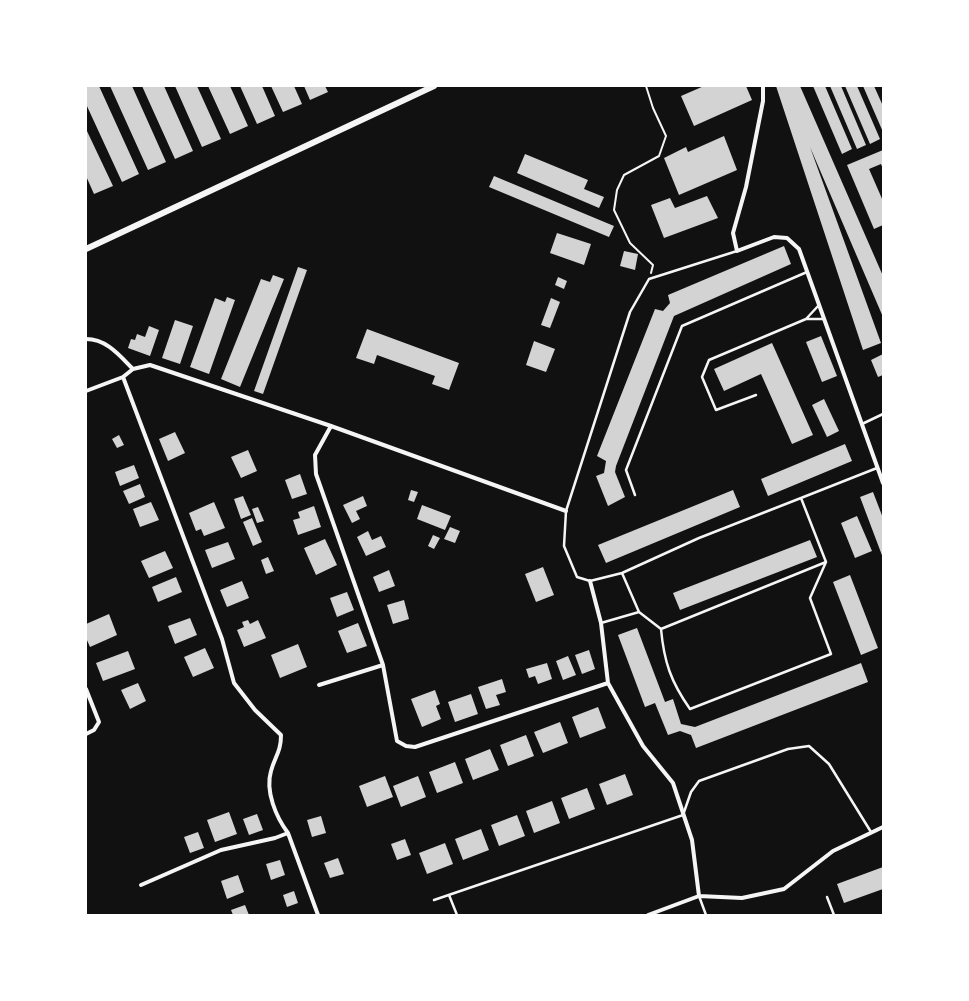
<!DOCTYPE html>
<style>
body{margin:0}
#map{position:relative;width:969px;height:1001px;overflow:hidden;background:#111;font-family:"Roboto Serif",serif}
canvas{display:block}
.frame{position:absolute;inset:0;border:87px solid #fff;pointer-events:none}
</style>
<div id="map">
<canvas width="969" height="1001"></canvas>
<div class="frame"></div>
</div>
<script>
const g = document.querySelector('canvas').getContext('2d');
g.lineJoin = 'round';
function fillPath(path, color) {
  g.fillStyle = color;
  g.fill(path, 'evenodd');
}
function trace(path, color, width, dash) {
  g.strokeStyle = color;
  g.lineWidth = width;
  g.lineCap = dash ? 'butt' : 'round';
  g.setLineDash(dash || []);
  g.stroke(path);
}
fillPath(new Path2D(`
 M86 86H99L139 174 122 182 86 104Z
 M110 86H132L166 162 148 170Z
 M142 86H164L193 151 175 159Z
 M175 86H197L221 139 202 147Z
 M208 86H230L248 126 230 134Z
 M240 86H262L275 116 257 124Z
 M271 86H294L302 104 283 112Z
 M304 86H325L328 92 310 100Z
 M704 86H746L752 100 694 126 681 96Z
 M776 86H800L883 276V317L810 147 881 343 863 350Z
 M813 86H825L852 149 842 154Z
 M830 86H841L866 145 857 149Z
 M845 86H857L880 139 870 144Z
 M863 86H874L883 106V132Z
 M86 129 113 186 94 194 86 176Z
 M724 136 737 170 679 195 664 158 686 147 688 152Z
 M883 150V169L881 164 869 169 883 201V225L874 229 847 165Z
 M525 154 588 180 584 189 604 197 599 208 517 173Z
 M494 176 614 226 609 237 489 187Z
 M707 196 718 218 664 238 651 205 670 198 675 208Z
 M557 233 591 244 584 265 550 253Z
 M784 246 791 264 674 316 616 466 615 472 625 497 608 506 596 476 604 473 606 461 597 456 655 309 663 311 670 303 668 295Z
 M624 251 638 254 635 270 620 266Z
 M298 267 307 270 263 394 254 391Z
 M273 275 284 279 240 387 221 379 261 279 270 282Z
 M558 277 567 281 564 289 555 285Z
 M227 297 235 300 209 374 190 367 215 298 225 302Z
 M551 298 560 302 550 328 541 325Z
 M175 320 193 326 180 364 162 358Z
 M149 326 159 330 150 356 128 348 131 339 135 340 137 334 145 337Z
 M367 329 459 363 449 390 432 384 435 376 377 355 374 364 356 358Z
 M821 336 837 376 822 382 806 342Z
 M534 341 555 349 546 372 526 365Z
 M772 343 813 435 792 444 761 374 724 391 714 369Z
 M883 354V375L878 377 871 360Z
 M824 399 839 431 827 437 812 405Z
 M175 432 185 453 168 461 159 439Z
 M119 435 124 445 117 448 112 439Z
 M845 444 852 461 768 496 761 479Z
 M248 450 257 471 241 478 231 457Z
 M134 465 139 478 120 486 115 472Z
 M300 474 307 494 292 499 285 480Z
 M140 484 145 497 129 504 123 491Z
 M411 490 418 492 414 502 408 500Z
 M733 490 740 507 606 563 598 545Z
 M873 492 883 518V558L860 497Z
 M243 496 251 515 241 519 234 499Z
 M363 496 367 506 356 511 360 519 352 523 343 505Z
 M151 502 159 520 140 527 133 509Z
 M214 502 225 528 204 536 201 529 196 531 189 513Z
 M422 505 451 516 445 530 417 519Z
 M314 506 321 527 298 535 293 520 300 518 298 512Z
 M258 507 264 521 257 523 252 509Z
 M857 516 872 551 855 558 841 523Z
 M252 518 262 542 253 546 243 522Z
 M450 527 460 531 455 543 444 539Z
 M368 531 372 540 381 536 386 547 366 556 357 537Z
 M433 535 440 538 434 549 428 546Z
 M325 539 337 565 316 575 304 548Z
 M810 540 817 557 680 610 673 593Z
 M228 542 235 559 212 568 205 550Z
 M165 551 173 568 149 578 141 561Z
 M268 557 274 571 266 574 261 560Z
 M543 567 554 595 536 602 525 574Z
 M389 570 395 586 379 592 373 577Z
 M850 575 878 648 861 655 833 582Z
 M176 577 182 592 158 602 152 587Z
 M242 581 249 598 227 607 220 590Z
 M347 592 354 610 337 617 330 598Z
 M404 600 409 619 393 624 387 605Z
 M109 614 117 635 90 647 86 638V624Z
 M190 618 197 635 175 644 168 626Z
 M248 620 250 624 258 620 266 638 244 647 237 630 244 627 242 622Z
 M358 623 367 646 347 653 338 631Z
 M637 628 665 702 673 699 681 724 695 727 861 663 868 682 696 748 691 735 680 731 668 735 655 703 645 707 618 635Z
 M298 644 307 667 280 678 271 655Z
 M205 648 214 668 193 677 184 657Z
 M589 650 595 669 582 674 575 655Z
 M128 651 135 669 103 681 96 663Z
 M568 656 576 675 563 680 556 661Z
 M547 663 552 679 538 684 535 676 529 678 526 669Z
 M502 679 506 692 496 695 500 705 486 709 478 687Z
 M138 683 146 701 130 709 121 690Z
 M435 690 440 704 436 706 441 719 422 727 411 699Z
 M471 694 478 714 455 722 448 702Z
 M598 707 606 728 580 738 572 717Z
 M560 722 568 743 543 753 534 732Z
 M526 735 534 756 508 766 500 745Z
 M490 749 499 770 473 780 465 759Z
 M455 762 463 783 437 793 429 772Z
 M625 774 633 795 607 805 599 784Z
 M385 776 393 797 367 807 359 786Z
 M418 776 426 797 401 807 393 786Z
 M587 788 595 809 569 819 561 798Z
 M552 801 560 823 534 833 526 811Z
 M229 812 237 834 215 842 207 820Z
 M257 814 263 830 249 835 243 819Z
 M517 815 525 836 499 846 491 825Z
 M321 816 326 833 312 837 307 820Z
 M481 829 489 850 463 860 455 839Z
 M198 832 204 848 190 853 184 837Z
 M405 839 411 855 397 860 391 844Z
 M445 843 453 864 427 874 419 853Z
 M338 858 344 874 330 878 324 863Z
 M280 860 285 875 271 880 266 864Z
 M883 867V889L844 903 837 884Z
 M238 875 244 892 227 899 221 881Z
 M294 891 298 903 287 907 283 895Z
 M245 905 249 915H233L231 910Z`), '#d3d3d3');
trace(new Path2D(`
 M646 86 653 108 666 136 659 156 624 175 617 190 614 210 630 243 653 265 651 273`), '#f5f5f5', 2);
trace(new Path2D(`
 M737 251 649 279 630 312 566 511 564 546 577 577 590 581 622 573 699 538 801 498
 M806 319 819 305
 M756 395 716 410 702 377 709 360 806 319H824
 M862 424 883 414
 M635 495 626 470 682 326 807 272
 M826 562 810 598 831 654 690 709C671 682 664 662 661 629L826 562 801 498 877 468
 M622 573 639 612 661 629
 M601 623 639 612
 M449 895 457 915
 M699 896 706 915
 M827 897 834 915
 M434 900 683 815 691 792 699 781 788 749 809 746 829 764 871 832`), '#f5f5f5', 2.5);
trace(new Path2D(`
 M763 86V101L746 187 733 233 737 251 774 237 787 238 799 249 883 483
 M86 339C107 339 120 356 133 369
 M86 391 123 377
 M331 426 315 455 316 474 383 665 397 741 406 746 415 747 608 683
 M590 581 601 623 608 683 643 746 673 783 692 840 699 896
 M319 685 383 665
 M86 689 99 722 94 730 86 734
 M141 885 221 850 275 838 288 833
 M318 915 288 833C276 817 265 791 271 771 275 756 281 752 281 735L255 710 234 683 222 639 123 377 133 369 150 365 331 426 566 511
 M648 915 699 896 742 898 784 889 833 851 883 827`), '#f5f5f5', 4);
trace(new Path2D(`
 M86 249 434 86`), '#f5f5f5', 6);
</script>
